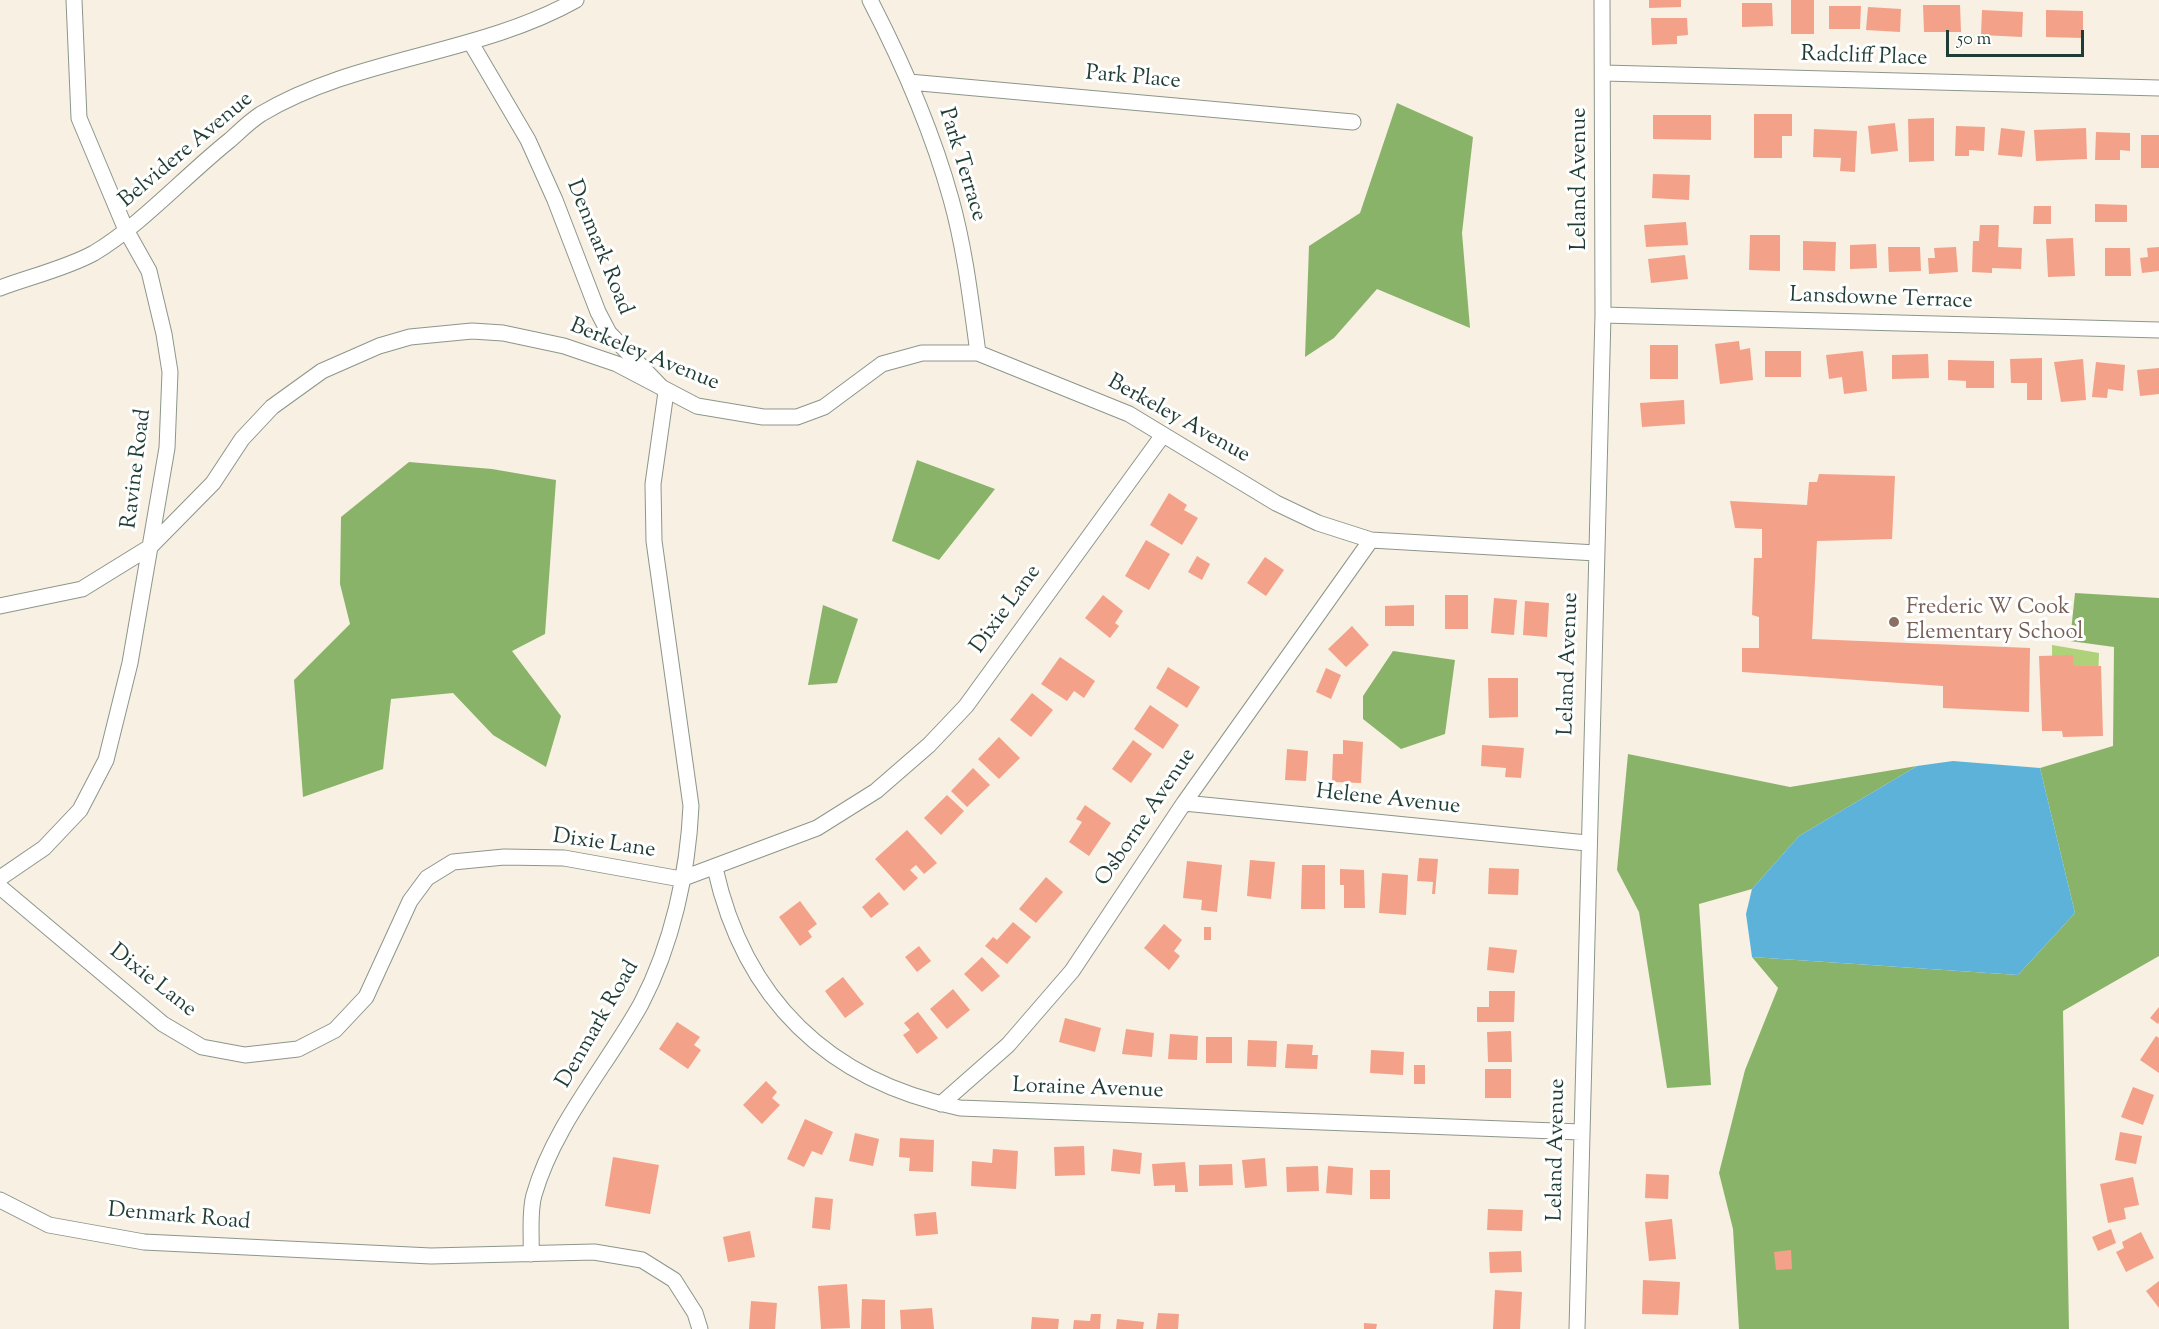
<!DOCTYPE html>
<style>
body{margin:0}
#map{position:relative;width:2159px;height:1329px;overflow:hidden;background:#f8f0e2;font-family:"Sorts Mill Goudy",serif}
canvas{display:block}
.scale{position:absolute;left:1946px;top:30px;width:138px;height:27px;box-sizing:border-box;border:3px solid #1f3d34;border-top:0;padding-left:8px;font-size:18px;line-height:21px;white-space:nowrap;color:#1f3d34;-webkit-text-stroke:4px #fff;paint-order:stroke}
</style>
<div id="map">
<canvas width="2159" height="1329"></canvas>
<div class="scale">50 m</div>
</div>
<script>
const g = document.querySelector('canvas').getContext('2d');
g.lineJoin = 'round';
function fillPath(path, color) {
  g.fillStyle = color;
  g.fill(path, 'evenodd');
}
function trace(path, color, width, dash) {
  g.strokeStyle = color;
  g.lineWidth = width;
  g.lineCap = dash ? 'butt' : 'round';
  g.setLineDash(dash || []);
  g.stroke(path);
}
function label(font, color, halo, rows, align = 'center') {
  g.font = font + ' "Sorts Mill Goudy",serif';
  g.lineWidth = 6;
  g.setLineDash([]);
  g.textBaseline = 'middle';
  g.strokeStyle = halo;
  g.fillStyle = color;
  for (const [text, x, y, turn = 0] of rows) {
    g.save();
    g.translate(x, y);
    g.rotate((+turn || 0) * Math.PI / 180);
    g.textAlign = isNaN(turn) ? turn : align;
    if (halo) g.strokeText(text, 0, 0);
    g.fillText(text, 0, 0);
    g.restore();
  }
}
fillPath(new Path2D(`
 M2052 645 2099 653 2096 731H2053Z`), '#aed17a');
fillPath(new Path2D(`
 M1397 103 1473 137 1462 233 1470 328 1377 289 1334 338 1305 357 1309 246 1360 213Z
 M917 460 995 489 939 560 892 541Z
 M409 462 492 469 556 480 545 634 512 651 561 716 546 767 493 735 453 693 391 699 383 769 303 797 294 680 350 624 340 584 341 517Z
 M2075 593 2159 598V956L2063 1011 2069 1329H1739L1733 1229 1719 1173 1745 1070 1778 988 1752 957 2018 975 2075 913 2040 768 2113 746 2114 647 2070 641Z
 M823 605 858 619 837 683 808 685Z
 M1393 651 1455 660 1445 734 1401 749 1363 719V696Z
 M1628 754 1790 787 1917 766 1799 836 1752 889 1699 904 1711 1085 1667 1088 1639 912 1617 870Z`), '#8ab36a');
fillPath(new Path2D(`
 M1953 761 2040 768 2075 913 2018 975 1752 957 1746 914 1752 889 1799 836 1917 766Z`), '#5cb2d9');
fillPath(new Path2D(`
 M1649 0H1681V7L1649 8Z
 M1791 0H1814V34H1791Z
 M1742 3H1772L1773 26 1742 27Z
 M1923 5H1960L1961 32H1924Z
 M1829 6H1861L1860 29H1829Z
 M1868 7 1901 9 1900 32 1866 30Z
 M1982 10 2023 12 2022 37 1981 35Z
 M2046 10 2083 11V38L2046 37Z
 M1651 18H1687L1688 35 1677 36V44L1652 45Z
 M1754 114H1792V136H1782V158H1754Z
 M1653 115H1711V140L1653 139Z
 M1934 118V161L1909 162 1908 119Z
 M1895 123 1898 151 1871 154 1868 126Z
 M1956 126 1985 127 1984 151 1969 150V156H1955Z
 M2001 128 2025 131 2022 157 1998 155Z
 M2086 128 2087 159 2036 161 2034 130Z
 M1814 129 1857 131 1855 172 1840 171 1841 158 1813 157Z
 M2096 132 2130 133V151L2120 150V160H2095Z
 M2141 135H2159V168H2141Z
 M1653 174 1690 175 1689 200 1652 198Z
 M2095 204 2127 205V222H2095Z
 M2034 206H2051V224H2033Z
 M1686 222 1688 245 1646 247 1644 225Z
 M1980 225H1999L1998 247 2022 248 2021 269 1992 268V273L1972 272 1973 241H1979Z
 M1750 235H1780V271L1749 270Z
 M2073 238 2075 276 2048 277 2046 239Z
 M1803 241 1836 242 1835 271 1803 270Z
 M1876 244 1877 268 1850 269V245Z
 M1888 247H1920L1921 271 1889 272Z
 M1956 247 1958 272 1929 274 1928 258H1935L1934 248Z
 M2159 247V271L2142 273 2140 258 2148 257 2147 248Z
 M2105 248H2130L2131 276H2105Z
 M1685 255 1688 279 1651 283 1648 259Z
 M1739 341 1740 350 1750 348 1753 380 1720 384 1715 344Z
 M1650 345H1678V379H1650Z
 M1765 351H1801V377H1765Z
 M1863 351 1867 391 1844 394 1842 377 1829 379 1826 355Z
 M1928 354 1929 378 1892 379V355Z
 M2042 358V400H2027V383H2011L2010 359Z
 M2083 359 2086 400 2061 402 2054 362Z
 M1948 360 1994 361V388H1966V381L1948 380Z
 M2096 362 2125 365 2123 391 2108 389 2107 398 2092 397Z
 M2159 368V394L2140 396 2137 370Z
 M1684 400 1685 424 1642 427 1640 403Z
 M1819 474 1895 476 1892 539 1817 541 1812 639 2030 648 2029 712 1943 708V686L1742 672V648H1759V617L1752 615 1754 558H1762V529L1735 528 1730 501 1807 505 1809 482H1817Z
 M1169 493 1187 505 1184 510 1198 518 1182 545 1150 525Z
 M1146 540 1170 554 1149 590 1125 576Z
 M1197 556 1210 564 1202 580 1188 572Z
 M1265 557 1284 570 1266 596 1247 583Z
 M1103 595 1123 611 1115 623 1119 626 1110 638 1085 618Z
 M1445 595H1468V629H1445Z
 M1494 598 1517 600 1514 635 1491 633Z
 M1525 601 1549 603 1547 637 1523 635Z
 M1414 605V626H1385V606Z
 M1352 626 1369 645 1346 667 1328 649Z
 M2073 655V666H2101L2103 736 2063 737 2062 731H2042L2039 656Z
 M1060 657 1095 681 1084 698 1074 691 1067 701 1041 684Z
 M1168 667 1200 687 1187 708 1156 688Z
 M1326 668 1341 675 1331 699 1316 692Z
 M1488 678H1518V717L1489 718Z
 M1032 693 1053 710 1031 737 1010 720Z
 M1150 705 1179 725 1163 749 1134 729Z
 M999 737 1020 758 999 779 978 759Z
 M1133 740 1152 754 1131 783 1112 769Z
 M1343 740 1363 742 1361 783 1332 782 1333 754H1343Z
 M1482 745 1524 748 1521 778 1505 777 1506 768 1481 766Z
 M1287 749 1308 751 1306 781 1285 780Z
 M973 768 990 785 967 807 951 791Z
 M947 795 964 811 941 835 924 818Z
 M1085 805 1111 823 1089 856 1069 842 1082 822 1076 819Z
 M907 830 937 863 924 874 916 865 910 870 918 878 904 891 875 859Z
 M1419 858 1438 859 1435 894H1432L1433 882 1417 881Z
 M1250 860 1275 862 1271 899 1247 896Z
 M1187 861 1222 865 1217 912 1201 910 1202 900 1183 898Z
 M1302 865H1325V909H1301Z
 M1489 868 1519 869 1518 895 1488 894Z
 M1340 869 1364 870 1365 908H1344V885H1340Z
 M1382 873 1408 875 1406 915 1379 913Z
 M1046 877 1063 892 1036 923 1019 909Z
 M879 892 889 904 871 918 862 907Z
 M800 901 817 924 808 931 812 937 800 946 779 917Z
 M1013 922 1031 937 1007 964 985 946 993 937 997 940Z
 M1164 924 1182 940 1174 951 1180 956 1169 970 1144 948Z
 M1204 927H1211V940H1204Z
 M919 946 931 961 917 972 905 957Z
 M1489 947 1517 950 1514 973 1487 970Z
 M982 957 1000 976 982 992 964 974Z
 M843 977 864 1004 845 1018 825 991Z
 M953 989 970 1010 947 1029 930 1009Z
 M1489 991H1515L1514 1022H1477V1007H1489Z
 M2159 1007V1022L2158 1024 2150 1018Z
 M918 1012 938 1038 917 1054 903 1035 910 1030 904 1023Z
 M1065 1018 1101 1028 1095 1052 1059 1042Z
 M677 1022 700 1037 694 1045 701 1050 688 1069 659 1049Z
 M1126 1029 1154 1033 1152 1057 1122 1054Z
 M1511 1031 1512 1062H1488L1487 1032Z
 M1170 1034 1198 1036 1197 1060 1168 1059Z
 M2156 1036 2159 1038V1073L2140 1060Z
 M1206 1037H1232V1063H1206Z
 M1248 1040 1277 1041 1276 1067 1247 1066Z
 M1287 1044 1313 1045 1312 1055H1318L1317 1069 1285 1068Z
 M1371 1050 1404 1052 1403 1075 1370 1073Z
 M1414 1065H1425V1084H1414Z
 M1485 1069H1511V1098H1485Z
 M766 1081 777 1092 772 1098 780 1105 762 1124 743 1105Z
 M2133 1087 2154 1095 2143 1125 2121 1117Z
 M805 1119 833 1132 822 1155 812 1151 804 1167 787 1159Z
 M2120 1132 2142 1136 2136 1164 2115 1160Z
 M855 1133 879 1139 873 1166 849 1161Z
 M900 1138 934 1140 933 1172 909 1171 910 1158 899 1157Z
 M1084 1146 1085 1175 1055 1176 1054 1147Z
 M993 1149 1018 1151 1016 1189 971 1186 972 1161 992 1163Z
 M1113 1149 1142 1153 1140 1174 1111 1171Z
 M613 1157 659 1165 650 1214 605 1206Z
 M1265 1158 1267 1186 1245 1188 1242 1160Z
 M1185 1162 1188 1192H1175V1185L1154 1186 1152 1164Z
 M1232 1164 1233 1185 1199 1186V1165Z
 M1318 1166 1319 1191 1287 1192 1286 1167Z
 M1328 1166 1353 1168 1352 1195 1326 1193Z
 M1370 1170H1390V1199H1370Z
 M1646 1174 1669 1175 1668 1199 1645 1198Z
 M2133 1177 2139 1205 2124 1208 2126 1219 2108 1223 2100 1184Z
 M815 1197 833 1199 830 1230 812 1228Z
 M1488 1209 1523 1210 1522 1231 1487 1230Z
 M936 1212 938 1234 916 1236 914 1214Z
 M1672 1219 1676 1259 1649 1261 1645 1222Z
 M2111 1229 2116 1243 2098 1251 2092 1237Z
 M750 1231 755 1257 728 1262 723 1237Z
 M2141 1232 2154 1258 2126 1272 2116 1252 2124 1248 2122 1242Z
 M1791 1250 1792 1269 1776 1270 1774 1252Z
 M1521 1251 1522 1272 1490 1273 1489 1252Z
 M1643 1280 1680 1282 1678 1315 1642 1314Z
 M2159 1281V1308L2146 1291Z
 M847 1284 850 1328 821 1329 818 1286Z
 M1495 1290 1522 1292 1520 1329H1493Z
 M862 1299 885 1300V1329H861Z
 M751 1301 777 1303 775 1329H749Z
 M932 1308 934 1329H901L900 1310Z
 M1158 1313 1179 1314 1178 1329H1156Z
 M1091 1314H1101L1100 1329H1073L1074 1320 1090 1321Z
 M1032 1317 1059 1319 1058 1329H1031Z
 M1117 1319 1144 1322 1143 1329H1116Z
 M1364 1323 1377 1324 1376 1329H1364Z`), '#f4a189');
const street = new Path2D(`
 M870 0C903 64 932 130 951 199 965 249 971 302 978 353
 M471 43 528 140 555 200 598 312 609 333 666 392 653 484 654 541 691 806C688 873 672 945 641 1004 606 1067 554 1125 534 1195 529 1212 532 1235 531 1254
 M1604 73 2159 88
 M909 82 1353 122
 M0 288C29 277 67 268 94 253 141 225 186 175 230 140 240 131 250 121 261 114 356 57 478 55 576 0
 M1603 315 2159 330
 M0 606 82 589 150 547 213 483 242 439 272 407 322 371 379 346 410 337 472 331 503 333 564 346 617 364 697 406 763 417H797L824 407 882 364 922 353H978L1129 414 1276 503 1318 523 1371 540 1596 553
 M1184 803 1587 843
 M715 868C744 999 828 1081 960 1108L1581 1132
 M0 878 44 848 80 810 106 760 130 663 167 448 170 372 164 334 149 271 126 230 79 118 74 0
 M0 887 163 1024 202 1047 245 1055 298 1049 335 1030 366 997 410 901 427 878 453 862 504 857 564 858 681 879 817 828 876 791 929 745 966 706 1163 435
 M941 1104 1008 1045 1072 971 1184 803 1371 540
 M0 1200 49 1225 144 1242 431 1256 594 1252 642 1260 674 1280 695 1313 700 1329
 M1577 1329 1603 315 1602 0`);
trace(street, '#8c968b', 17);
trace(street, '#fff', 15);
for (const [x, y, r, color] of [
 [1894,622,6,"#8d6e63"]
]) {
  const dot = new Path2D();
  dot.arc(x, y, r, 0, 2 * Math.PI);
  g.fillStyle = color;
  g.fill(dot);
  trace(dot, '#fff', 2);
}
label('22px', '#1f3d34', '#fff', [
 ["Radcliff Place",1864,58,2],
 ["Park Place",1133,79,5],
 ["Belvidere Avenue",187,151,-40],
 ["Park Terrace",961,165,73],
 ["Leland Avenue",1581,179,-90],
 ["Denmark Road",598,248,68],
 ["Lansdowne Terrace",1881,300,2],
 ["Berkeley Avenue",644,356,22],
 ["Berkeley Avenue",1178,420,29],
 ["Ravine Road",138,469,-83],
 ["Dixie Lane",1007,610,-54],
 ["Leland Avenue",1570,664,-88],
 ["Helene Avenue",1388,801,6],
 ["Osborne Avenue",1147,818,-56],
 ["Dixie Lane",604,845,8],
 ["Dixie Lane",152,982,38],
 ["Denmark Road",599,1025,-60],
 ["Loraine Avenue",1088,1090,2],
 ["Leland Avenue",1558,1150,-89],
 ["Denmark Road",179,1218,5]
]);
label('22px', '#785e54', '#fff', [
 ["Frederic W Cook",1906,609],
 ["Elementary School",1906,634]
], 'left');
</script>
